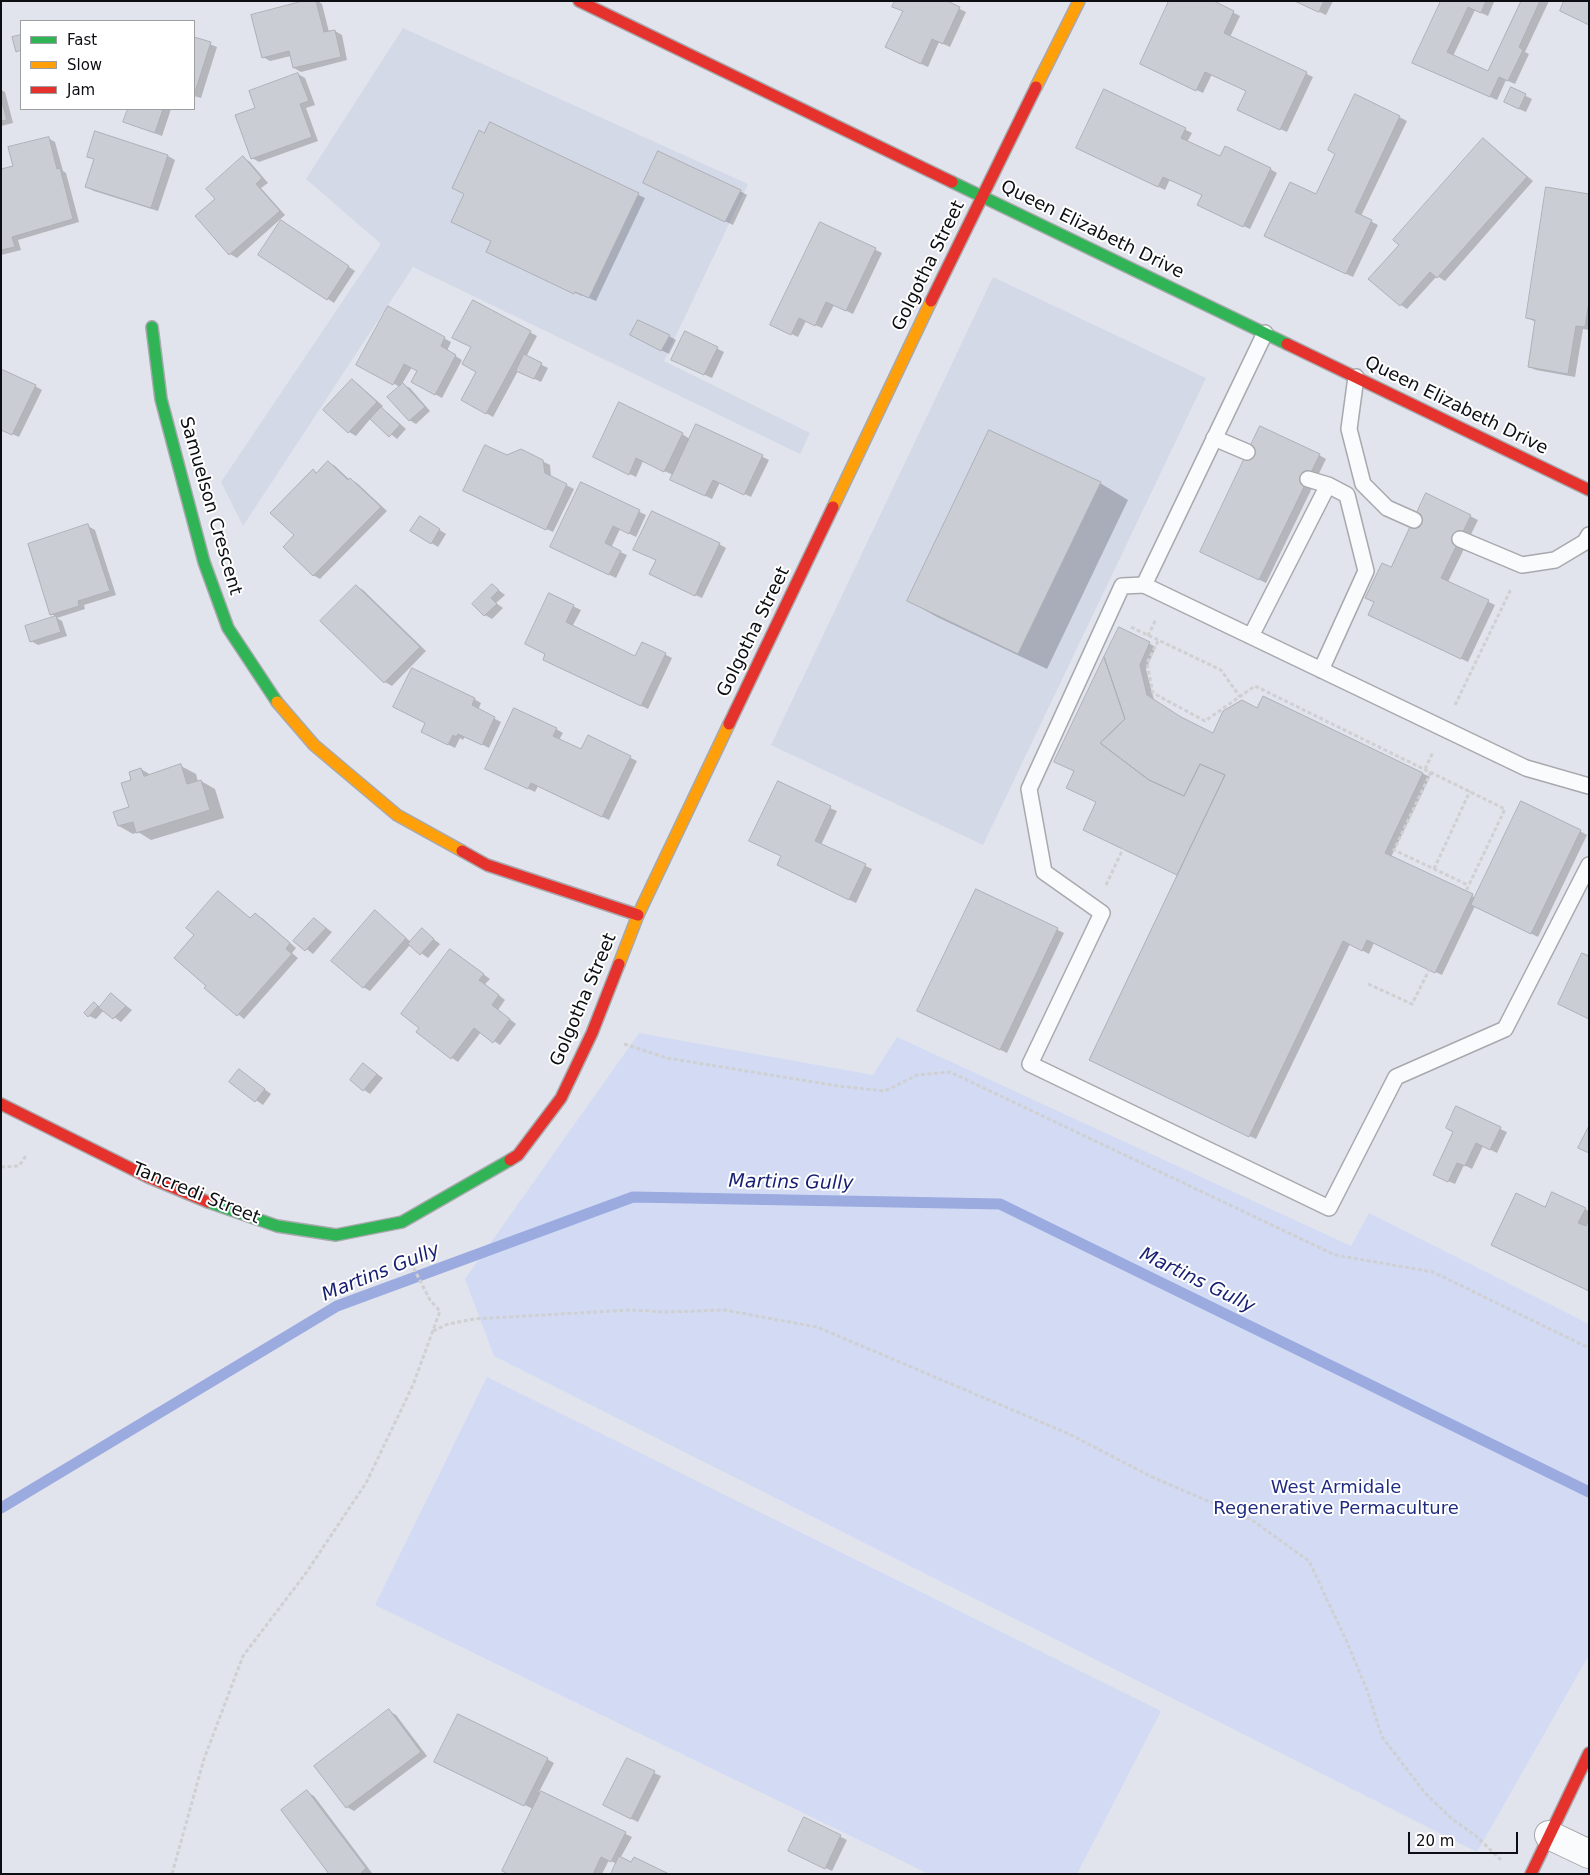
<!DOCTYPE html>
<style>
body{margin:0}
#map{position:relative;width:1590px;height:1875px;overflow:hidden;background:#e1e4ec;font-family:"DejaVu Sans",sans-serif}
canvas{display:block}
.frame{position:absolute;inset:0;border:2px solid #0d0e13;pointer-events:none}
.legend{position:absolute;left:20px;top:20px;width:175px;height:90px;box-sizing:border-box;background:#fff;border:1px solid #9e9fa1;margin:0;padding:6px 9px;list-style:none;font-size:15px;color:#0d0e13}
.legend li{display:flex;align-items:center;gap:10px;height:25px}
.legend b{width:25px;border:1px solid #9e9fa1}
.scale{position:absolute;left:1408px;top:1832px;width:110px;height:22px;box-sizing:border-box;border:2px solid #0d0e13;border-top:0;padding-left:6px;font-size:15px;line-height:18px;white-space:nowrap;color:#0d0e13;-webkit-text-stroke:4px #fff;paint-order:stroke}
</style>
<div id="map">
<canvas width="1590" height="1875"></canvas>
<div class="frame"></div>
<ul class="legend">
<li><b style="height:6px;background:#30b455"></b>Fast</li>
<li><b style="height:6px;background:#ff9f0a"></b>Slow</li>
<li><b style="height:6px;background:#e5322d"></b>Jam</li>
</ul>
<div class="scale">20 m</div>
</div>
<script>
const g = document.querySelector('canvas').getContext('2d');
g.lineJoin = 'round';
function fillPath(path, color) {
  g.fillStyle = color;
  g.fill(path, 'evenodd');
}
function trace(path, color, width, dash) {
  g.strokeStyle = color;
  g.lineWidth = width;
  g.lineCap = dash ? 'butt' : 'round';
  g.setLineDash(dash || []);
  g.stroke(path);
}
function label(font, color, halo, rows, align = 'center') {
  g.font = font + ' "DejaVu Sans",sans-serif';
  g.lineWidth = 4;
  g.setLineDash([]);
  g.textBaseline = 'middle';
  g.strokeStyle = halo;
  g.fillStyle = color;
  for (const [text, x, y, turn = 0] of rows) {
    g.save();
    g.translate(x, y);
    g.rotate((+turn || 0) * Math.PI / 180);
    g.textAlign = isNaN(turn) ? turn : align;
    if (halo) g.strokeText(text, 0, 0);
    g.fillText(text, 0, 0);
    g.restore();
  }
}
fillPath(new Path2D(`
 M403 28 748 184 664 361 810 433 800 454 413 267 243 526 221 482 381 244 306 179Z
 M993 277 1206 378 983 845 771 745Z`), '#d4d9e8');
fillPath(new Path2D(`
 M639 1033 873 1075 897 1037 1351 1246 1369 1213 1589 1324V1655L1477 1852 494 1356 465 1279Z
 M487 1377 1161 1711 1077 1874H929L375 1605Z`), '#d3dbf4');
fillPath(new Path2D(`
 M309 1H318L322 4 329 32 335 31 342 35 347 60 301 72 294 68 291 56 270 61 263 57Z
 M944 1 966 12 950 47 939 42 928 67 893 51Z
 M1211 1 1240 16 1230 37 1313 77 1287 132 1245 113 1247 91 1212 74 1203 93 1148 67Z
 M1296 1H1333L1326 15Z
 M1443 1 1494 2 1488 16 1475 10 1453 56 1488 73 1523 1H1549L1525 52 1529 54 1515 84 1506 80 1497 100 1420 66Z
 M194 38 217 47 201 98 194 96Z
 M298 74 305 78 315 105 306 108 318 141 259 162 252 158 257 109Z
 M1511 89 1532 99 1526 112 1512 106Z
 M1 90 5 92 13 123 1 126Z
 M1104 90 1192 133 1187 142 1221 158 1270 169 1277 173 1250 229 1205 209 1203 195 1170 179 1165 190 1084 151Z
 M1356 95 1407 121 1361 216 1378 225 1353 277 1273 239 1317 195 1337 154Z
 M129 109H171L162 136 125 122Z
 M490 124 645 198 596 301 582 295V296L495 256 492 241 465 194Z
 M96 132 168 156 175 160 158 211 94 191 87 187 95 160 88 156Z
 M48 138 55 142 63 171 66 173 79 222 18 240 21 250 1 255V170L15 167Z
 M1484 140 1490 144 1533 181 1445 281 1437 276 1407 309 1401 305V245Z
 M244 158 250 162 268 183 261 188 285 215 237 258 230 254 216 199Z
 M651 186 740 191 747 195 733 225Z
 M1589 195V330L1583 329 1575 377 1536 370 1529 367 1536 322 1527 318Z
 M821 223 882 253 853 314 834 305 822 328 806 321 798 337 779 328Z
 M288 226 355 271 334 303 328 299Z
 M474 302 537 336 526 357 548 368 541 382 518 371 493 417 463 400 478 372 472 347Z
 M388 308 451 342 447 351 462 360 442 398 413 382 418 371 412 367 402 384 410 388 430 411 416 424 409 420 400 387 358 364Z
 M686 333 724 352 712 378 680 363Z
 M669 336 676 340 669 354 638 339Z
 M352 380 358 384 383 406 381 408 388 413 406 429 397 439 371 418 356 436 349 432Z
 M35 386 42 390 19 437 1 429Z
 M697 425 769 460 751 497 720 482 712 499 678 483 673 475 643 461 636 477 601 460 682 434 690 439Z
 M1319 455 1326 459 1266 583 1208 555Z
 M507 456 542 461 550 465 551 477 574 489 553 532 472 494Z
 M328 462 335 466 350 480 357 483 387 511 320 579 313 575 296 535 313 471 317 473Z
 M1100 483 1128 500 1047 669 937 617 909 601Z
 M581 484 646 515 636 537 620 529 611 548 627 555 616 578 558 550Z
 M1427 495 1478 520 1448 582 1495 605 1468 662 1376 618 1392 569Z
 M421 518 446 534 438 547 412 531Z
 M88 526 95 530 116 595 84 605 85 609 57 618 62 621 67 636 38 645 31 641 26 627 57 617 51 614Z
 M719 544 726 548 702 598 658 578 657 560 641 553Z
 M492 585 505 595 496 603 503 608 492 619 485 615Z
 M356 586 363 590 426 651 392 686 385 682 322 621Z
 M550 595 581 610 572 627 636 657 643 643 672 658 648 709 551 663 547 654Z
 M1119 629 1156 647 1146 669 1154 700 1184 720 1213 735 1258 710 1264 697 1430 777 1391 857 1476 898 1580 831 1587 835 1538 937 1475 906 1442 975 1374 943 1369 954 1350 944 1256 1139 1097 1064 1179 875 1092 833 1098 802 1075 771Z
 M474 699 481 703 478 710 501 722 489 748 465 736 463 740 460 738 455 748 429 735 427 723Z
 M556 729 563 733 559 740 582 751 588 737 637 761 609 820 538 786 535 792 493 772Z
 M181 766 196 774 198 782 201 781 215 789 224 818 151 840 138 832 133 834 119 826 130 808 133 780 141 769 151 775Z
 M830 808 837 811 821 845 872 869 856 903 785 869Z
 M977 890 1064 933 1007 1053 926 1014Z
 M219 892 251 919 255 915 262 918 296 948 292 953 298 958 244 1019 205 988 208 986 196 935Z
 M375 912 411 942 422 930 440 944 428 958 410 945 370 991 363 987Z
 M314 919 332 932 313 954 295 940Z
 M457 955 490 979 485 984 505 1000 498 1010 516 1024 500 1045 481 1032 458 1062 452 1058Z
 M112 995 132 1010 121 1022 104 1010 96 1019 89 1016 94 1004 101 1007Z
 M370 1069 383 1078 370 1094 364 1090Z
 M239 1070 271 1094 263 1105 230 1082Z
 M1500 1129 1507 1132 1497 1153 1483 1146 1472 1169 1464 1165 1455 1184 1441 1178 1455 1132Z
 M1546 1209H1585L1589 1211V1290Z
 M389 1711 396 1715 427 1756 354 1811 347 1807Z
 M547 1759 554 1763 539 1792 632 1837 617 1864 609 1860 602 1874H509L533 1809 443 1765Z
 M654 1773 661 1776 638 1822 611 1809Z
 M307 1792 314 1796 372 1873 330 1874Z
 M805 1819 847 1840 832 1871 796 1854Z`), '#0003');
trace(new Path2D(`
 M1 1508 337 1306 633 1197 1000 1204 1589 1492`), '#9babe0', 11);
const building = new Path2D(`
 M303 1H316L324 32 335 30 341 57 293 68 289 51 262 58 251 15Z
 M895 1H947L960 7 943 44 932 39 921 64 885 47 903 11 892 7Z
 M1169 1H1214L1234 11 1224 33 1307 72 1280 130 1237 110 1246 91 1205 72 1196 91 1140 64Z
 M1295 1H1324L1319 12Z
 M1441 1H1486L1481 13 1468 7 1447 52 1488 71 1521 1H1540L1519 47 1523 50 1508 81 1499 77 1490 97 1412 63Z
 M1564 1H1589V25L1560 11Z
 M21 35V50L16 52 12 37Z
 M194 37 211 42 194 95Z
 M298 73 309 101 300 104 312 137 251 159 235 115 255 108 249 91Z
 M1511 87 1526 94 1519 109 1504 102Z
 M1104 89 1186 128 1181 138 1220 156 1225 146 1271 168 1243 227 1197 205 1202 195 1163 177 1158 187 1076 148Z
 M1355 94 1400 116 1355 212 1372 220 1346 274 1264 236 1290 182 1316 194 1335 154 1328 150Z
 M1 99 7 120 1 121Z
 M128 109H163L155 133 123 122Z
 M490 122 639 193 589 298 575 292 574 294 486 252 491 241 451 222 464 194 452 188 479 130 484 133Z
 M95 131 168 155 151 208 85 187 94 159 87 157Z
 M49 137 57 169 60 168 73 219 12 237 15 247 1 250V169L13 166 8 147Z
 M1483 138 1527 177 1437 278 1430 272 1400 306 1368 279 1399 245 1393 240Z
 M658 151 741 190 725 222 643 183Z
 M243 156 262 178 256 184 280 211 229 255 195 216 215 199 206 189Z
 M1546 187 1589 194V302L1585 327 1576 326 1568 374 1528 367 1535 320 1526 318Z
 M281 220 349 266 327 300 258 255Z
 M820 222 876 248 846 311 826 302 815 326 799 318 791 335 770 325Z
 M473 300 531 331 486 414 461 400 476 372 462 364 471 347 452 338Z
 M388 306 445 337 441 346 456 355 435 395 411 382 417 371 404 364 393 385 356 365Z
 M638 320 670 335 661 351 630 335Z
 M685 331 718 347 704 375 671 360Z
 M524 354 542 363 534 379 516 371Z
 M1 369 36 385 12 435 1 430Z
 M352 379 377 402 348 433 323 410Z
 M403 383 425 407 409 421 387 397Z
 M619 402 683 433 664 472 636 458 629 475 593 457Z
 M381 407 400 425 389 437 370 419Z
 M696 424 763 455 744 495 713 480 705 496 670 480Z
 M1260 426 1320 454 1259 580 1200 552Z
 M989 430 1101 482 1018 654 907 601Z
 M485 445 507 455 521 449 543 460 545 473 567 484 546 530 463 491Z
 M328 461 348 480 350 478 381 507 313 576 283 547 294 535 270 513 313 469 316 473Z
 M581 482 640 510 629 534 613 526 605 543 621 551 609 575 550 547Z
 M1426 493 1471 515 1441 578 1489 600 1461 659 1368 615 1374 602 1365 598 1382 563 1391 567Z
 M652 511 720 543 695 596 649 574 656 560 633 550Z
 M420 516 440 529 431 544 410 531Z
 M88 524 110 591 78 601 79 606 50 615 28 544Z
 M492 584 499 590 491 598 497 604 484 616 472 604Z
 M356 585 420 647 384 683 320 621Z
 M549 593 574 605 566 622 635 656 642 642 666 653 641 706 543 660 545 654 525 644Z
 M56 616 61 632 30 642 25 626Z
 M1119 627 1150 642 1140 665 1147 695 1181 717 1213 733 1223 711 1242 700 1257 708 1263 696 1423 773 1385 853 1473 894 1435 973 1367 940 1362 951 1343 941 1249 1137 1089 1060 1225 775 1200 764 1184 796 1149 780 1100 743 1125 719 1104 657Z
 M1104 657 1125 719 1100 743 1149 780 1184 796 1200 764 1225 775 1177 875 1083 830 1096 802 1066 788 1074 771 1054 762Z
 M412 668 475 698 472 705 495 717 482 745 458 734 456 737 453 735 448 745 421 732 425 723 393 707Z
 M514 708 557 728 553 736 581 749 588 735 631 756 602 817 531 783 528 789 485 769Z
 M181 764 187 784 201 780 210 810 136 833 133 822 118 826 113 812 129 807 121 783 131 780 129 772 141 768 144 776Z
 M778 781 831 806 815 841 866 864 849 900 777 865 781 856 749 841Z
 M1521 801 1581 830 1531 934 1471 905Z
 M976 889 1058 928 1000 1050 917 1011Z
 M218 891 250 918 255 913 290 943 286 949 292 954 237 1016 204 988 206 986 174 958 194 935 186 928Z
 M375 910 406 938 363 988 331 961Z
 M314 918 326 928 305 951 293 941Z
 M422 928 434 939 420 955 408 944Z
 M450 949 484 974 479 980 499 995 492 1005 510 1019 493 1043 474 1028 451 1059 416 1032 419 1028 401 1014Z
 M1582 953 1589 956V1019L1558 1004Z
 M111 993 126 1006 113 1019 99 1008Z
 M94 1002 98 1006 88 1017 84 1013Z
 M363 1063 377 1074 363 1091 350 1080Z
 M239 1069 265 1089 255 1102 229 1082Z
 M1456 1106 1501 1127 1490 1150 1476 1143 1465 1166 1457 1163 1448 1182 1433 1175 1453 1132 1446 1128Z
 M1589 1126V1153L1578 1148Z
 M1552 1192 1586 1208 1578 1223 1586 1226 1589 1220V1291L1491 1245 1516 1193 1545 1207Z
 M389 1709 421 1752 346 1808 314 1766Z
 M458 1714 548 1758 524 1806 434 1762Z
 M627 1758 655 1771 631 1819 603 1805Z
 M307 1790 366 1868 360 1874H329L281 1810Z
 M541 1791 626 1832 611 1862 601 1857 593 1874H508L502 1871Z
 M804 1817 841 1835 825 1869 788 1851Z
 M619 1856 631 1862 634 1857 669 1874H611Z`);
fillPath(building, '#cbcdd4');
trace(building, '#adb0b6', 1);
const lane = new Path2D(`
 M1356 377 1349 429 1363 484 1387 508 1414 520
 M1214 438 1247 452
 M1308 479 1328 485 1347 495 1366 571 1321 670
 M1460 539 1522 565 1555 560 1585 542 1589 535
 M1144 585 1265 333
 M1251 636 1328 485
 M1589 786 1526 768 1144 585 1122 586 1029 789 1044 872 1102 913 1030 1064 1329 1208 1396 1077 1505 1029 1589 865`);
const street = new Path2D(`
 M1549 1835 1589 1854`);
const fast = new Path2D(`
 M952 182 1287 344
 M152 327 161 399 204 562 228 628 277 702
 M208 1202 277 1226 336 1235 402 1222 510 1160`);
const slow = new Path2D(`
 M1036 87 1079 1
 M833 507 931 301
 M277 702 314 745 397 815 462 851
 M619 964 638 915 729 724`);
const jam = new Path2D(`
 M579 1 952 182
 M931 301 1036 87
 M1287 344 1589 490
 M729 724 833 507
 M462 851 487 865 638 915
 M1 1104 148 1177 208 1202
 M510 1160 518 1155 561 1098 592 1033 619 964
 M1531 1874 1589 1753`);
trace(lane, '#a7a9ae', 18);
trace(street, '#a7a9ae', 30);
trace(fast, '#a7a9ae', 14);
trace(slow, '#a7a9ae', 14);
trace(jam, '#a7a9ae', 14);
trace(new Path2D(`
 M1131 627 1221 670 1240 697
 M1148 636 1156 619
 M1158 641 1147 663 1153 693 1205 721 1255 686 1505 809 1466 891
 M1455 705 1511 589
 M1425 769 1433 752
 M1431 772 1394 850 1468 885
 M1434 869 1470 791
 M1106 885 1123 849
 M1368 984 1412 1004 1429 970
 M624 1044 667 1058 838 1086 885 1091 917 1075 950 1072 1335 1255 1433 1272 1589 1348
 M1 1167 19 1166 27 1154
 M433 1331 448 1324 474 1319 630 1310 665 1312 724 1310 817 1327 1067 1433 1152 1477 1252 1520 1309 1561 1346 1640 1367 1690 1382 1737 1425 1793 1452 1819 1476 1836 1501 1860
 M172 1874 204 1759 243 1656 306 1573 366 1483 413 1385 440 1311 430 1300 410 1261 409 1255`), '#cfd0d2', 3, [4, 2.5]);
trace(lane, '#fafbfc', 15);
trace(street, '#fafbfc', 28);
trace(fast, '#30b455', 11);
trace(slow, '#ff9f0a', 11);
trace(jam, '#e5322d', 11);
label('18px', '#0d0e13', '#fff', [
 ["Queen Elizabeth Drive",1092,230,26],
 ["Golgotha Street",929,266,-64],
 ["Queen Elizabeth Drive",1456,406,26],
 ["Samuelson Crescent",210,506,74],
 ["Golgotha Street",754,632,-64],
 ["Golgotha Street",584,1000,-67],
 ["Tancredi Street",196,1194,22]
]);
label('18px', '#202c7f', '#fff', [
 ["West Armidale",1336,1488],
 ["Regenerative Permaculture",1336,1509]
]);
label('italic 19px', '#171f72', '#fff', [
 ["Martins Gully",791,1183,1],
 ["Martins Gully",381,1273,-22],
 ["Martins Gully",1197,1281,26]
]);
</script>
